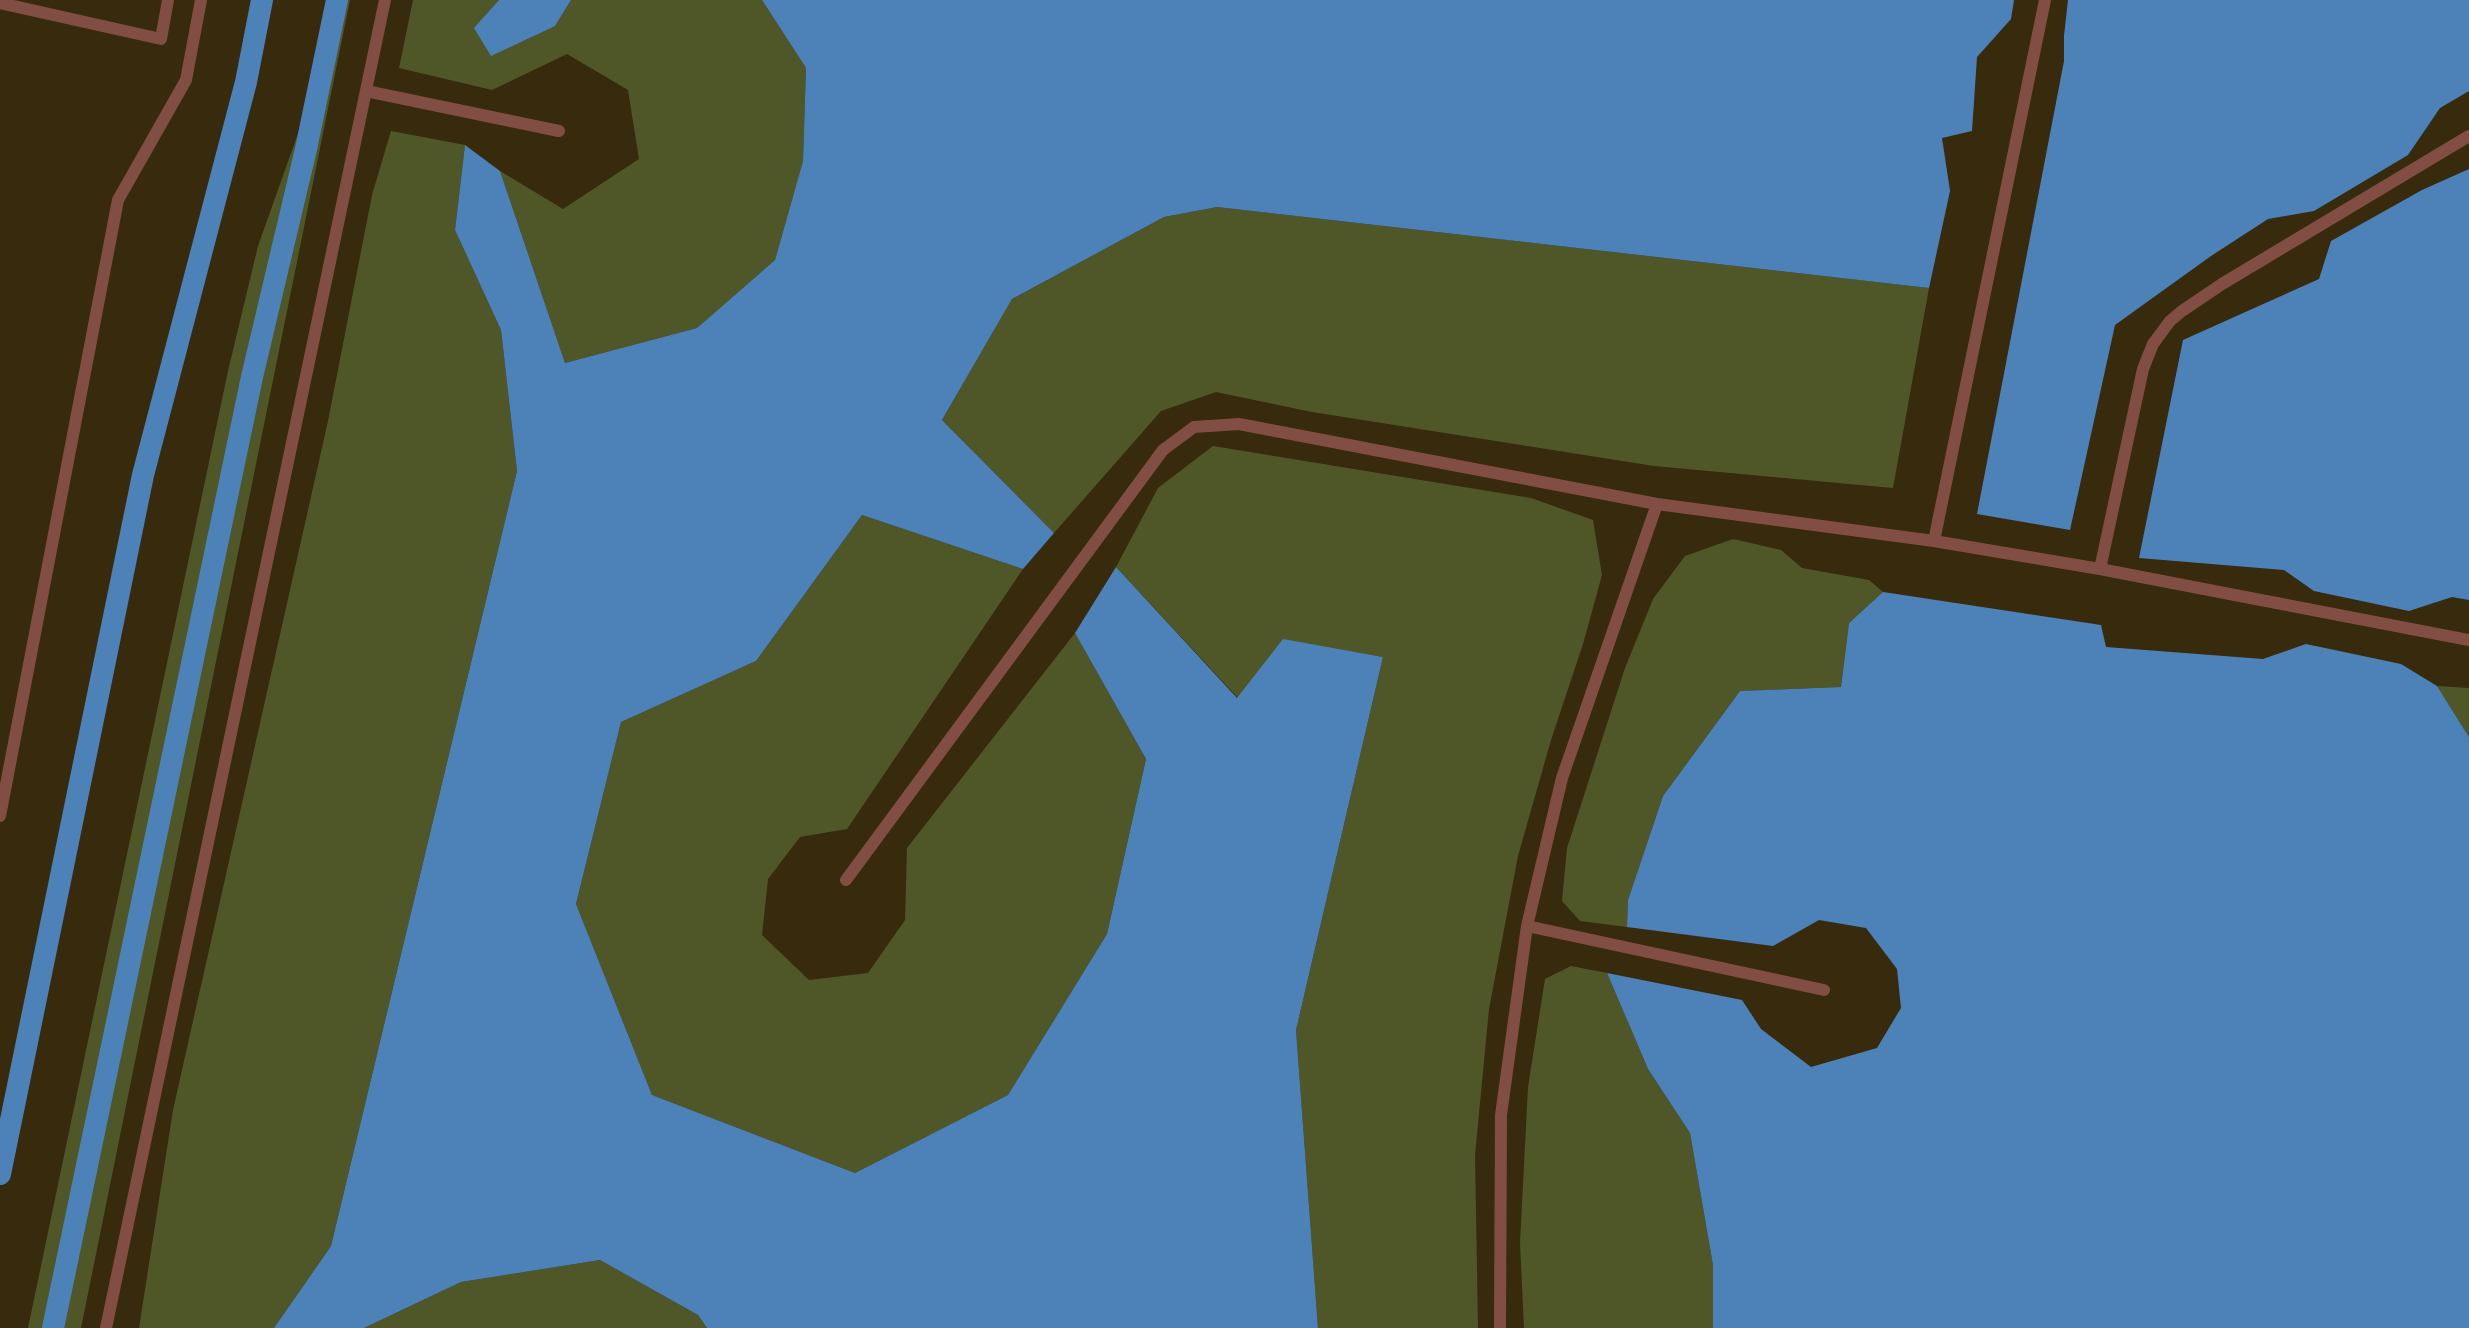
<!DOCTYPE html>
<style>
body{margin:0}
canvas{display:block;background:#372a0d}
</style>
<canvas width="2469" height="1328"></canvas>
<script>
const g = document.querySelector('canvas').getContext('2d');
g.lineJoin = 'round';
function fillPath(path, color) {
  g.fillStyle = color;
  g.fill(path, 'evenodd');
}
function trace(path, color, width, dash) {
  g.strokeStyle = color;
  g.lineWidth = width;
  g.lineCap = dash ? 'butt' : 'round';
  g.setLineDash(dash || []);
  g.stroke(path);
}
fillPath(new Path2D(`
 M327 0H350L81 1328H28L228 371 258 246 306 111Z
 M413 0H499L475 28 555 26 571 0H762L806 68 803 161 775 260 697 328 565 363 500 171 563 209 639 159 628 90 567 54 492 90 399 68Z
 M391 131 465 145 455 230 501 330 517 471 331 1246 274 1328H139L173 1110 328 421 372 195Z
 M1217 207 1929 288 1893 488 1654 466 1312 412 1216 392 1161 411 1054 533 942 420 1012 299 1164 217Z
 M1213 446 1531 498 1593 520 1602 575 1583 644 1551 740 1518 856 1489 1009 1475 1155 1478 1328H1318L1296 1030 1383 657 1283 640 1238 698 1116 567 1158 488Z
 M862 515 1023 569 847 829 800 837 768 879 762 935 809 980 868 973 905 920 907 848 1075 633 1146 759 1107 934 1008 1095 855 1173 652 1095 576 904 621 722 756 661Z
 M1733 539 1781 550 1802 568 1869 580 1883 592 1849 623 1841 687 1740 691 1663 796 1628 900 1627 927 1580 921 1562 901 1567 848 1625 668 1653 599 1685 556Z
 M2437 686 2469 688V737Z
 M1571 966 1607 973 1648 1069 1690 1133 1713 1265V1328H1524L1520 1243 1528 1087 1545 979Z
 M600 1260 698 1315 707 1328H364L461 1282Z`), '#4f5729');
fillPath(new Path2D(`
 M499 0H571L555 26 491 56 474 28Z
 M762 0H2014L2011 19 1977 57 1972 131 1942 138 1950 191 1929 288 1217 207 1164 217 1012 299 942 420 1054 533 1023 569 862 515 756 661 621 722 576 904 652 1095 855 1173 1008 1095 1107 934 1146 759 1075 633 1116 567 1237 698 1283 639 1383 657 1296 1030 1318 1328H707L698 1315 600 1260 461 1282 364 1328H274L331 1246 517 471 501 330 455 230 465 145 500 171 565 363 697 328 775 260 803 161 806 68Z
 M2068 0H2469V91L2440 108 2408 155 2314 211 2268 219 2211 256 2115 325 2070 530 1977 514 2064 61V36Z
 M2469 169V600L2452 597 2409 611 2314 591 2284 570 2139 558 2183 340 2319 279 2331 241 2422 190Z
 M1883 592 2101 625 2106 647 2263 659 2306 644 2401 664 2437 686 2469 737V1328H1713V1265L1690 1133 1648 1069 1607 973 1742 1000 1761 1029 1811 1067 1877 1048 1901 1008 1897 969 1866 928 1819 920 1773 946 1627 927 1628 900 1663 796 1740 691 1841 687 1849 623Z`), '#4d82b8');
trace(new Path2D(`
 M0 1174 143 475 246 82 262 0
 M53 1328 252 377 306 149 337 0`), '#4d82b8', 22);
trace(new Path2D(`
 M0 3 161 39 168 0
 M366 91 559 131
 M1934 541 2045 0
 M2100 569 2143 369 2153 344 2170 321 2182 311 2222 284 2469 136
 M0 816 118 200 186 80 201 0
 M846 880 1163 450 1194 427 1239 424 1657 504 1934 541 2100 569 2469 640
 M1527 926 1824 990
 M106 1328 385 0
 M1500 1328 1501 1115 1527 926 1562 778 1657 504`), '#824e44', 12);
</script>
